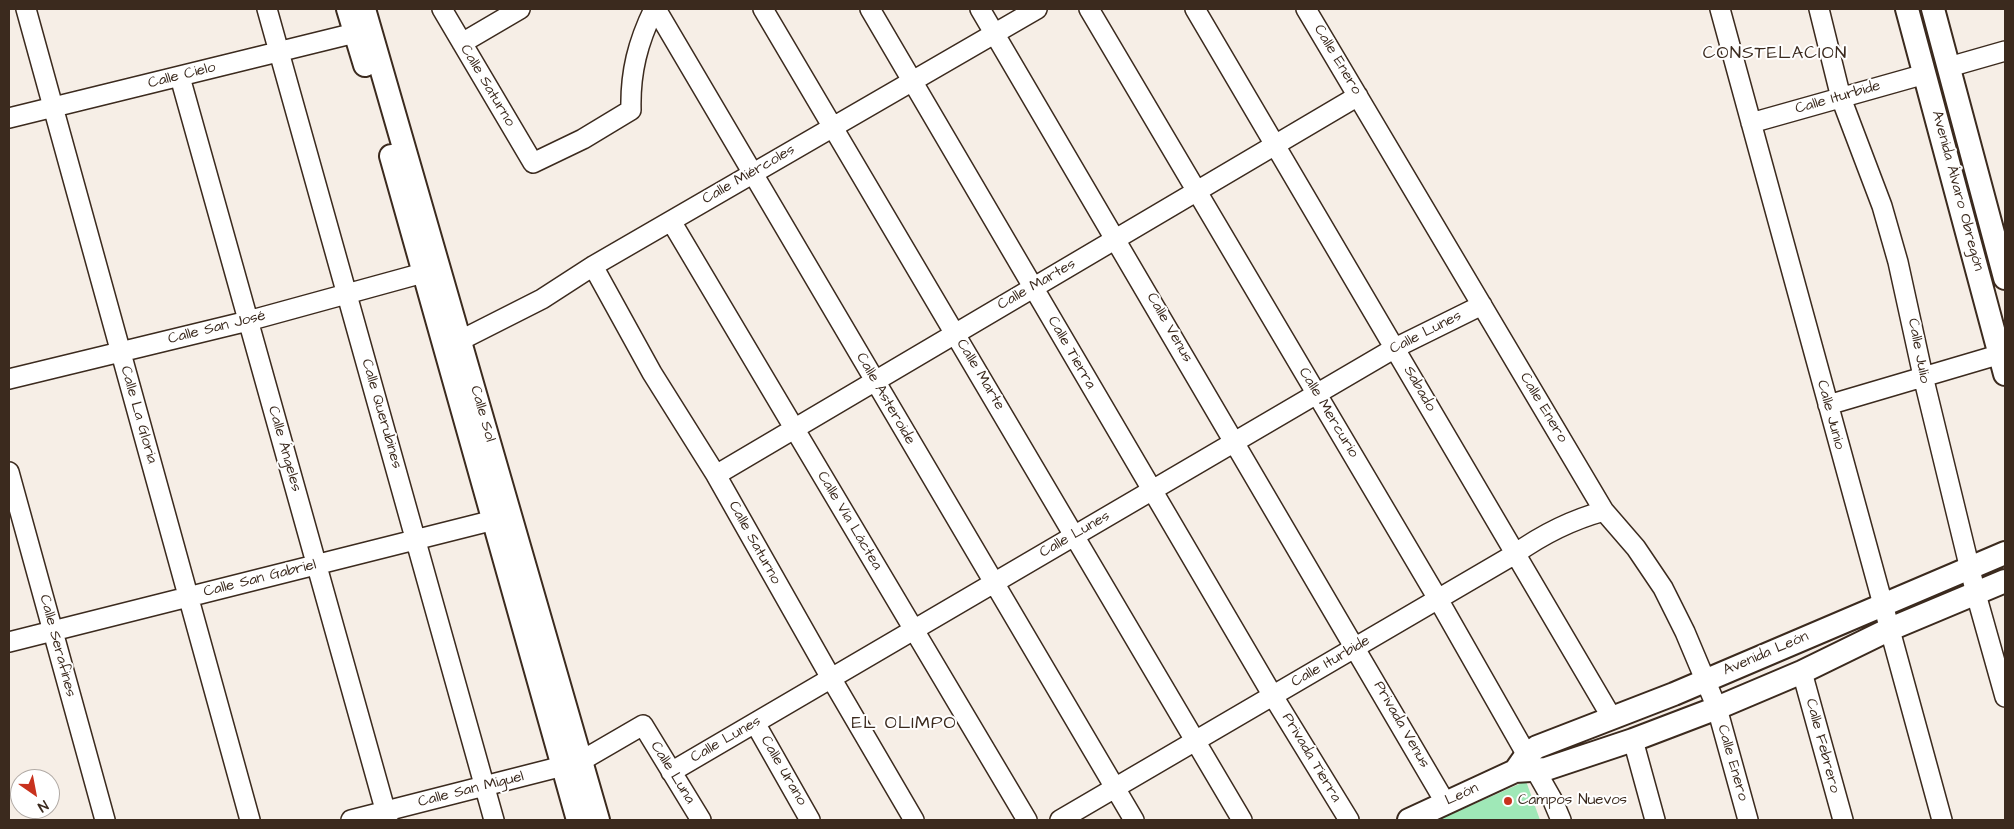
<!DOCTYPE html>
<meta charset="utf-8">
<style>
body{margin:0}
#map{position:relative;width:2014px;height:829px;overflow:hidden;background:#f6eee6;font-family:"Architects Daughter",sans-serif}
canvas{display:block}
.frame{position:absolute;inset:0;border:10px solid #3b2a1e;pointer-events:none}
.north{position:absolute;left:10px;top:769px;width:50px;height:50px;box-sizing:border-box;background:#fff;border:1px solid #b1aaa5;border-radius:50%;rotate:147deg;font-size:14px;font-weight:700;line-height:20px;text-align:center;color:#3b2a1e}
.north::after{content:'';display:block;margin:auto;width:18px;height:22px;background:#c8321e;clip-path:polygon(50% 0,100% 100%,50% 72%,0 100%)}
</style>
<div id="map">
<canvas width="2014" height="829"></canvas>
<div class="frame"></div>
<div class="north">N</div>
</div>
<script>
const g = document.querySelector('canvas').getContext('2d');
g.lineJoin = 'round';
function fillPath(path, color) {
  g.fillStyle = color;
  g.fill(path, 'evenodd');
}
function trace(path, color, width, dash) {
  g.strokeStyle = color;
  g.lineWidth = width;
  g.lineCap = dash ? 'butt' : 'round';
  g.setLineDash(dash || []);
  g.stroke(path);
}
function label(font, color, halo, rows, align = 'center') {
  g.font = font + ' "Architects Daughter",sans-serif';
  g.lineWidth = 4;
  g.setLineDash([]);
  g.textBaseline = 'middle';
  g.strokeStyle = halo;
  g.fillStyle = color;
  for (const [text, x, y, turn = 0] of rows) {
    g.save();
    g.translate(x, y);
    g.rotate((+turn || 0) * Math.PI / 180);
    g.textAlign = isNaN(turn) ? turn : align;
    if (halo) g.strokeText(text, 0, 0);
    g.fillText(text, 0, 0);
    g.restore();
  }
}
fillPath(new Path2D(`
 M1526 781 1540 820H1438Z`), '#9fe8b7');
const minor = new Path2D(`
 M26 9 250 820
 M267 9 494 820
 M442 9 533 163 583 139 631 110C630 72 638 42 654 9
 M656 9 1134 820
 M763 9 1242 820
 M870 9 1273 696 1349 820
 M980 9 1445 802
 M1089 9 1438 599 1553 801 1561 820
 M1195 9 1612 718
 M1306 9 1604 511 1636 548 1663 588 1685 632 1717 708 1748 820
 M1720 9 1942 820
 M1819 9 1841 98 1882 206 1898 262 1923 376 1976 594 2005 697
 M462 43 520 9
 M1949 67 2005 51
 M180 77 388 820
 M9 118 355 33
 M1751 123 1925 74
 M671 221 1027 820
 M593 266 652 373 716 475 831 678 914 820
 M461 340 542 299 593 266 1037 9
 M9 379 248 321 423 273
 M1828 405 2001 354
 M9 472 105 820
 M716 475 1358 96
 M9 642 506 517
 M1802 672 1843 820
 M755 723 810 820
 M1633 740 1655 820
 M581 761 643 725 701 820
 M671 772 1395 348 1482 305
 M351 820 563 766
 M1060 820 1515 554C1543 534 1571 520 1604 511`);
const tertiary = new Path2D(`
 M348 9 365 65
 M364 9 598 820
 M1907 9 2005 374
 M1933 9 2005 278
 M391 156 578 820
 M1515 771 1527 754 1537 747 1674 694 2005 553
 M1409 820 1515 771 1546 769 1633 740 1717 708 1802 672 1888 630 2005 581`);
trace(minor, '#3b2a1e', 22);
trace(tertiary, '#3b2a1e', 26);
trace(minor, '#fff', 19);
trace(tertiary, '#fff', 22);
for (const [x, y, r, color] of [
 [1508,801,5,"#c8321e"]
]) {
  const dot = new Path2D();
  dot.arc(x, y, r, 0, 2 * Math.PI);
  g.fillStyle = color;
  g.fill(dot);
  trace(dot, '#fff', 2);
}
label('15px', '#3b2a1e', '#fff', [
 ["Calle Enero",1337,60,59],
 ["Calle Cielo",182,76,-14],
 ["Calle Saturno",487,86,59],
 ["Calle Iturbide",1838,98,-16],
 ["Calle Miércoles",749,175,-30],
 ["Avenida Álvaro Obregón",1957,191,75],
 ["Calle Martes",1037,285,-30],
 ["Calle San José",217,328,-14],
 ["Calle Venus",1169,328,60],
 ["Calle Lunes",1426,333,-27],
 ["Calle Julio",1918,351,79],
 ["Calle Tierra",1071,353,60],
 ["Calle Marte",980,375,59],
 ["Sabado",1419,389,60],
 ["Calle Asteroide",885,399,60],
 ["Calle Enero",1543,408,59],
 ["Calle Mercurio",1328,413,59],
 ["Calle Querubines",381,414,74],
 ["Calle Sol",482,414,74],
 ["Calle La Gloria",138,415,74],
 ["Calle Junio",1830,415,75],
 ["Calle Ángeles",284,449,74],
 ["Calle Vía Láctea",849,521,59],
 ["Calle Lunes",1075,535,-30],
 ["Calle Saturno",754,543,61],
 ["Calle San Gabriel",260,579,-14],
 ["Calle Serafines",57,646,75],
 ["Avenida León",1766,654,-23],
 ["Calle Iturbide",1331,662,-30],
 ["Privada Venus",1401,725,60],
 ["Calle Lunes",726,740,-30],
 ["Calle Febrero",1822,746,75],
 ["Privada Tierra",1311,758,59],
 ["Calle Enero",1732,763,74],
 ["Calle Urano",783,771,60],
 ["Calle Luna",672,773,58],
 ["Calle San Miguel",471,790,-14],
 ["León",1462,795,-25]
]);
label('15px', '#3b2a1e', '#fff', [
 ["Campos Nuevos",1518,801]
], 'left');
g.letterSpacing = '1px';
label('18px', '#3b2a1e', '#fff', [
 ["CONSTELACION",1775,54],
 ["EL OLIMPO",904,724]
]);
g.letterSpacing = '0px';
</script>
